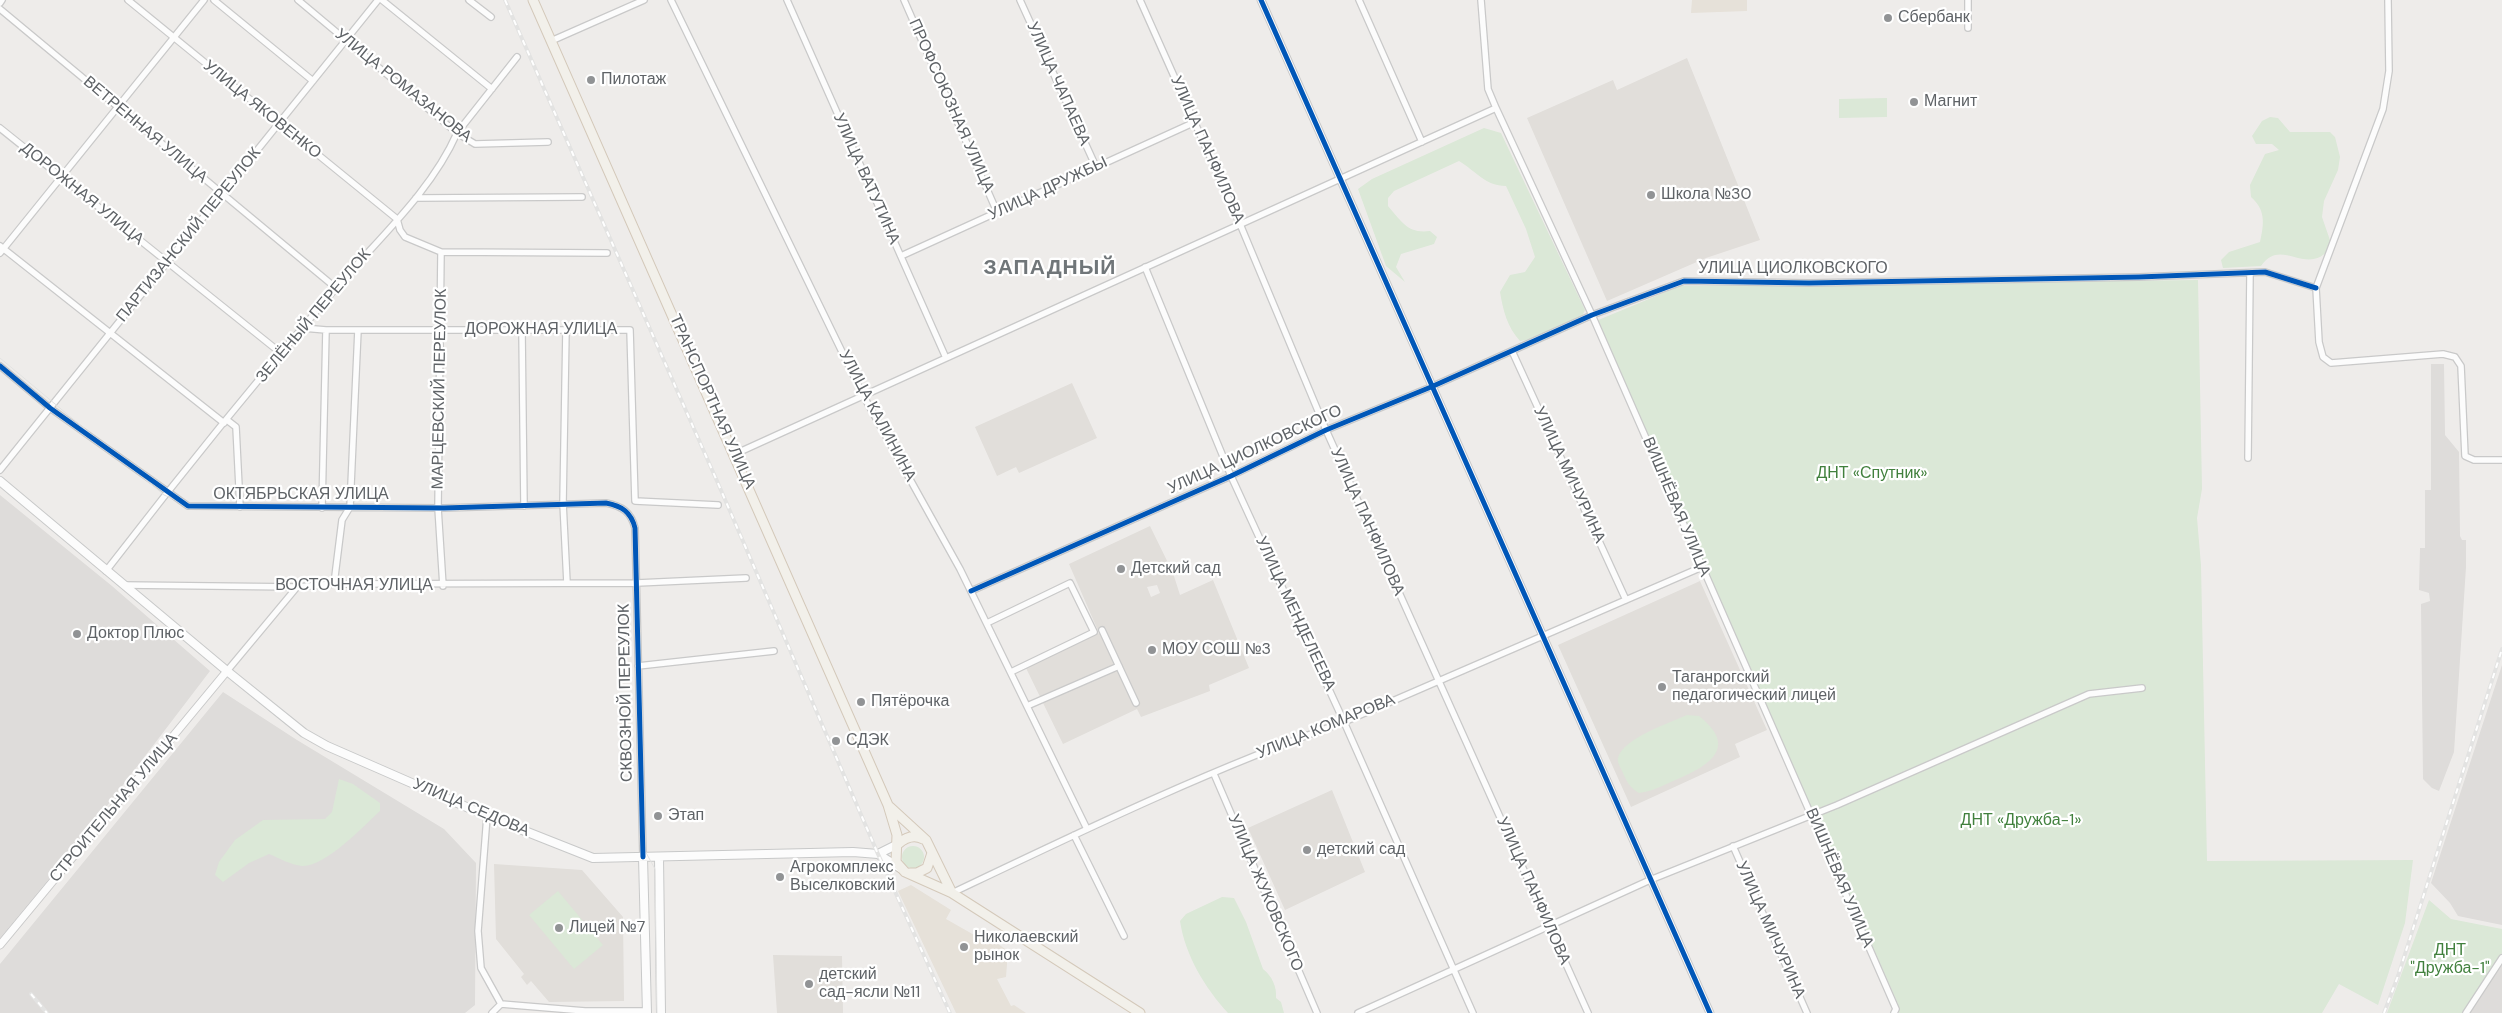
<!DOCTYPE html>
<meta charset="utf-8">
<style>
body{margin:0}
canvas{display:block;background:#eeecea}
</style>
<canvas width="2502" height="1013"></canvas>
<script>
const g = document.querySelector('canvas').getContext('2d');
g.lineJoin = 'round';
function fillPath(path, color) {
  g.fillStyle = color;
  g.fill(path, 'evenodd');
}
function trace(path, color, width, dash) {
  g.strokeStyle = color;
  g.lineWidth = width;
  g.lineCap = dash ? 'butt' : 'round';
  g.setLineDash(dash || []);
  g.stroke(path);
}
function label(font, color, halo, rows, align = 'center') {
  g.font = font + ' "DM Sans",sans-serif';
  g.lineWidth = 4.5;
  g.setLineDash([]);
  g.textBaseline = 'middle';
  g.strokeStyle = halo;
  g.fillStyle = color;
  for (const [text, x, y, turn = 0] of rows) {
    g.save();
    g.translate(x, y);
    g.rotate((+turn || 0) * Math.PI / 180);
    g.textAlign = isNaN(turn) ? turn : align;
    if (halo) g.strokeText(text, 0, 0);
    g.fillText(text, 0, 0);
    g.restore();
  }
}
fillPath(new Path2D(`
 M1692 0H1747V11L1691 13Z
 M911 885 951 910 946 919 990 944H998L1008 951 1006 977 997 979 1011 1006 1014 1005 1026 1013H956L898 891Z`), '#e6e1d9');
fillPath(new Path2D(`
 M2431 364H2444L2445 435 2459 452 2460 536 2462 540H2466V567L2454 752 2439 791 2432 788 2423 779 2421 604 2430 601 2429 593 2419 590 2420 548H2425V490H2431Z
 M0 495 112 586 210 671 81 840 0 938Z
 M2502 665V925L2458 916 2450 903 2431 883Z
 M223 692 297 740 444 829 476 863 475 1005 465 1013H0V964Z
 M2502 965V1013H2469Z`), '#dedcda');
fillPath(new Path2D(`
 M1687 58 1760 240 1706 258 1607 301 1527 118 1613 80 1617 90Z
 M1072 383 1097 438 1019 473 1016 467 997 476 975 427Z
 M1150 526 1173 573 1180 595 1213 580 1249 668 1209 685 1210 691 1141 717 1137 709 1063 744 1026 668 1099 633 1069 564ZM1157 585 1160 593 1151 597 1147 587Z
 M1700 581 1767 730 1735 744 1740 757 1631 807 1558 645Z
 M1332 790 1365 872 1285 910 1248 828Z
 M494 864 582 870 623 917 624 1001 549 1002 531 981 527 985 521 977 524 974 496 939Z
 M773 955 842 956 843 1013H777Z`), '#e1deda');
fillPath(new Path2D(`
 M1887 98V117L1839 118V99Z
 M2270 117 2278 118 2290 132H2330L2335 137 2340 157 2338 170 2324 201 2322 217 2332 246C2307 280 2282 235 2261 266L2223 268 2221 260 2229 252 2260 242C2264 224 2266 210 2251 197L2250 185 2265 154 2279 150 2272 144H2256L2252 136 2262 121Z
 M1484 128 1501 133 1585 310 1580 320 1542 337 1520 341C1507 327 1503 310 1500 292L1510 275 1525 272 1535 257 1526 229 1506 186C1485 186 1476 171 1459 161L1394 191 1388 198V206C1402 222 1408 234 1430 231L1437 237 1434 244 1401 254 1396 267 1405 282 1386 266 1358 189 1372 179Z
 M2198 280 2202 489 2197 518 2201 565 2207 861 2413 860 2405 923 2378 1005 2339 984 2322 1013H1899L1898 1004 1596 321 1680 286Z
 M1687 715 1699 716C1737 746 1712 764 1680 778 1666 784 1654 791 1639 793 1630 788 1627 782 1623 773 1621 768 1617 763 1618 758 1623 738 1670 723 1687 715Z
 M339 779 353 784 380 803V811C364 826 325 867 302 866 291 865 279 858 269 854L249 863 223 882 215 875 219 862 235 840 263 820 325 819 332 812Z
 M902 857a11 11 0 1 1 22 0a11 11 0 1 1-22 0Z
 M558 891 603 945 574 969 529 915Z
 M1222 897 1234 898 1246 922 1263 969C1272 976 1277 987 1276 998L1281 1002 1284 1013H1228C1205 988 1185 955 1180 921L1186 914Z
 M2429 900 2451 919 2502 929V953L2462 1013H2387Z`), '#dbe8d7');
const minor = new Path2D(`
 M128 0 397 219 400 230 405 237 441 252 607 253
 M214 0 313 81
 M298 0 457 133 475 144 548 142
 M382 0 492 89
 M469 0 491 17
 M671 0 863 395 960 569 1087 829
 M787 0 946 358
 M904 0 997 212
 M1020 0 1096 167
 M1140 0 1240 224 1326 430 1588 1013
 M1359 0 1422 142
 M1481 0 1488 89 1496 108 1592 315 1896 1009 1894 1013
 M2388 0 2389 71 2383 109 2316 288 2319 342 2323 357 2331 363 2443 354 2455 357 2461 366 2465 456 2474 460H2502
 M0 3 2 0
 M0 9 336 288
 M1968 28V0
 M551 41 644 0
 M0 128 282 354
 M416 198 582 197
 M0 246 224 423
 M441 252 438 508 443 586
 M0 253 204 0
 M901 256 1195 122
 M1145 267 1231 476 1344 722 1473 1013
 M303 328 326 330H630L635 501 718 505
 M566 330 563 503 567 583
 M522 331 524 506
 M1512 351 1626 600
 M0 366 50 408 188 506 444 508 606 503C622 506 631 512 635 528L643 857
 M227 420 236 427 240 507
 M735 454 1496 108
 M2248 458 2250 273
 M0 470 378 0
 M322 508 326 330
 M106 571C180 475 257 380 336 288 378 239 431 192 457 133L517 57
 M334 584 342 520 350 507 358 330
 M124 585 297 587 334 584 637 583 746 578
 M971 591 1231 476 1326 430 1431 387 1592 315 1684 281 1809 283 2139 277 2265 272 2316 288
 M987 623 1070 583 1094 632 1011 672
 M1102 630 1136 703
 M638 666 774 651
 M227 671 297 587
 M1027 706 1119 666
 M1214 774 1317 1013
 M487 816 478 931 481 968 501 1004 585 1011H647
 M1074 835 1124 936
 M1733 846 1807 1013
 M952 893C1080 832 1210 769 1344 722L1702 567
 M492 1013 501 1004
 M1358 1013 1650 880 1837 805 2089 694 2142 688
 M2466 1013 2502 958`);
const tertiary = new Path2D(`
 M1261 0 1710 1013
 M0 945 227 671`);
const secondary = new Path2D(`
 M0 481 227 671 304 733 327 746 487 816 593 858 853 852 878 854 900 868
 M878 854 898 844
 M643 857 647 1013
 M659 857 661 1013`);
const primary = new Path2D(`
 M533 0 888 805 897 835 896 862 905 872 952 893 1140 1013
 M890 807 926 840 952 893
 M898 844C906 837 914 834 923 839
 M910 873H917L927 868 932 853`);
trace(minor, '#c9c9c9', 8);
trace(tertiary, '#c9c9c9', 9);
trace(secondary, '#c8c9c9', 10);
trace(primary, '#d4c9ba', 11);
trace(minor, '#fcfcfc', 5.5);
trace(tertiary, '#fcfcfc', 7);
trace(secondary, '#fcfcfc', 8);
trace(primary, '#f2f0ea', 9);
trace(new Path2D(`
 M0 358 164 495 188 505 438 506 606 501C623 504 632 511 637 528L644 849 655 869 657 1013`), '#e3e3e2', 1);
const rail = new Path2D(`
 M505 0 717 481 878 854 950 1013
 M31 994 47 1013
 M2384 1013 2398 976 2502 649`);
trace(rail, '#e3e3e2', 4);
trace(rail, '#fff', 2, [5.5]);
trace(new Path2D(`
 M1261 0 1710 1013
 M0 366 50 408 188 506 444 508 606 503C622 506 631 512 635 528L643 857
 M971 591 1231 476 1326 430 1431 387 1592 315 1684 281 1809 283 2139 277 2265 272 2316 288`), '#0057b8', 5);
for (const [x, y, r, color] of [
 [1888,18,5,"#919395"],
 [591,80,5,"#919395"],
 [1914,102,5,"#919395"],
 [1651,195,5,"#919395"],
 [1121,569,5,"#919395"],
 [77,634,5,"#919395"],
 [1152,650,5,"#919395"],
 [1662,687,5,"#919395"],
 [861,702,5,"#919395"],
 [836,741,5,"#919395"],
 [658,816,5,"#919395"],
 [1307,850,5,"#919395"],
 [780,877,5,"#919395"],
 [559,928,5,"#919395"],
 [964,947,5,"#919395"],
 [809,984,5,"#919395"]
]) {
  const dot = new Path2D();
  dot.arc(x, y, r, 0, 2 * Math.PI);
  g.fillStyle = color;
  g.fill(dot);
  trace(dot, '#fff', 2);
}
label('16px', '#5f6367', '#fff', [
 ["Сбербанк",1898,18],
 ["Пилотаж",601,80],
 ["Магнит",1924,102],
 ["Школа №30",1661,195],
 ["Детский сад",1131,569],
 ["Доктор Плюс",87,634],
 ["МОУ СОШ №3",1162,650],
 ["Таганрогский",1672,678],
 ["педагогический лицей",1672,696],
 ["Пятёрочка",871,702],
 ["СДЭК",846,741],
 ["Этап",668,816],
 ["детский сад",1317,850],
 ["Агрокомплекс",790,868],
 ["Выселковский",790,886],
 ["Лицей №7",569,928],
 ["Николаевский",974,938],
 ["рынок",974,956],
 ["детский",819,975],
 ["сад-ясли №11",819,993]
], 'left');
label('16px', '#5f6367', '#fff', [
 ["УЛИЦА ЧАПАЕВА",1058,84,66],
 ["УЛИЦА РОМАЗАНОВА",403,86,39],
 ["ПРОФСОЮЗНАЯ УЛИЦА",951,106,66],
 ["УЛИЦА ЯКОВЕНКО",262,110,39],
 ["ВЕТРЕННАЯ УЛИЦА",145,130,40],
 ["УЛИЦА ПАНФИЛОВА",1207,150,66],
 ["УЛИЦА ВАТУТИНА",866,179,66],
 ["УЛИЦА ДРУЖБЫ",1048,189,-25],
 ["ДОРОЖНАЯ УЛИЦА",82,194,39],
 ["ПАРТИЗАНСКИЙ ПЕРЕУЛОК",189,235,-51],
 ["УЛИЦА ЦИОЛКОВСКОГО",1793,269],
 ["ЗЕЛЁНЫЙ ПЕРЕУЛОК",314,316,-50],
 ["ДОРОЖНАЯ УЛИЦА",541,330],
 ["МАРЦЕВСКИЙ ПЕРЕУЛОК",440,389,-89],
 ["ТРАНСПОРТНАЯ УЛИЦА",712,402,66],
 ["УЛИЦА КАЛИНИНА",877,416,62],
 ["УЛИЦА ЦИОЛКОВСКОГО",1255,450,-25],
 ["УЛИЦА МИЧУРИНА",1569,475,65],
 ["ОКТЯБРЬСКАЯ УЛИЦА",301,495],
 ["ВИШНЁВАЯ УЛИЦА",1676,507,67],
 ["УЛИЦА ПАНФИЛОВА",1367,522,66],
 ["ВОСТОЧНАЯ УЛИЦА",354,586],
 ["УЛИЦА МЕНДЕЛЕЕВА",1295,614,65],
 ["СКВОЗНОЙ ПЕРЕУЛОК",626,693,-91],
 ["УЛИЦА КОМАРОВА",1326,727,-22],
 ["СТРОИТЕЛЬНАЯ УЛИЦА",114,808,-50],
 ["УЛИЦА СЕДОВА",471,808,23],
 ["ВИШНЁВАЯ УЛИЦА",1839,878,67],
 ["УЛИЦА ПАНФИЛОВА",1533,891,66],
 ["УЛИЦА ЖУКОВСКОГО",1265,893,67],
 ["УЛИЦА МИЧУРИНА",1770,930,66]
]);
label('16px', '#41803d', '#fff', [
 ["ДНТ «Спутник»",1872,474],
 ["ДНТ «Дружба-1»",2021,821],
 ["ДНТ",2450,951],
 ["\"Дружба-1\"",2450,969]
]);
g.letterSpacing = '1px';
label('bold 21px', '#707679', '#fff', [
 ["ЗАПАДНЫЙ",1050,268]
]);
g.letterSpacing = '0px';
</script>
